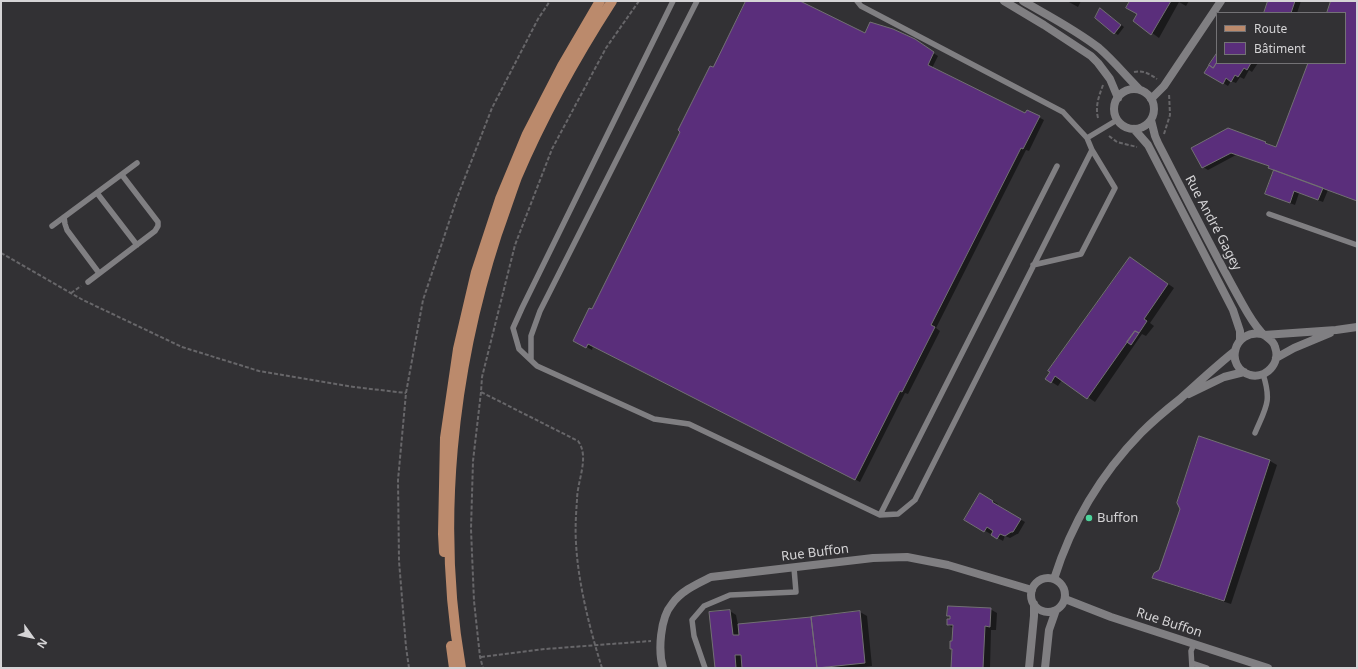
<!DOCTYPE html>
<meta charset="utf-8">
<style>
body{margin:0}
#map{position:relative;width:1358px;height:669px;overflow:hidden;background:#323134;font-family:"Noto Sans",sans-serif}
canvas{display:block}
.frame{position:absolute;inset:0;border:2px solid #d5d4d6;pointer-events:none}
.legend{position:absolute;left:1216px;top:12px;width:130px;height:52px;box-sizing:border-box;background:#323134;border:1px solid #737275;margin:0;padding:5px 7px;list-style:none;font-size:12px;color:#d5d4d6}
.legend li{display:flex;align-items:center;gap:8px;height:20px}
.legend b{width:20px;border:1px solid #737275}
.north{position:absolute;left:12px;top:617px;width:40px;height:40px;-webkit-text-stroke:3px #323134;paint-order:stroke;rotate:123deg;font-size:11px;font-weight:700;line-height:16px;text-align:center;color:#d5d4d6}
.north::after{content:'';display:block;margin:auto;width:14px;height:18px;background:#d5d4d6;clip-path:polygon(50% 0,100% 100%,50% 72%,0 100%)}
</style>
<div id="map">
<canvas width="1358" height="669"></canvas>
<div class="frame"></div>
<ul class="legend">
<li><b style="height:5px;background:#bb8a6c"></b>Route</li>
<li><b style="height:11px;background:#5a2e7b"></b>Bâtiment</li>
</ul>
<div class="north">N</div>
</div>
<script>
const g = document.querySelector('canvas').getContext('2d');
g.lineJoin = 'round';
function fillPath(path, color) {
  g.fillStyle = color;
  g.fill(path, 'evenodd');
}
function trace(path, color, width, dash) {
  g.strokeStyle = color;
  g.lineWidth = width;
  g.lineCap = dash ? 'butt' : 'round';
  g.setLineDash(dash || []);
  g.stroke(path);
}
function label(font, color, halo, rows, align = 'center') {
  g.font = font + ' "Noto Sans",sans-serif';
  g.lineWidth = 3.5;
  g.setLineDash([]);
  g.textBaseline = 'middle';
  g.strokeStyle = halo;
  g.fillStyle = color;
  for (const [text, x, y, turn = 0] of rows) {
    g.save();
    g.translate(x, y);
    g.rotate((+turn || 0) * Math.PI / 180);
    g.textAlign = isNaN(turn) ? turn : align;
    if (halo) g.strokeText(text, 0, 0);
    g.fillText(text, 0, 0);
    g.restore();
  }
}
fillPath(new Path2D(`
 M747 1H798L865 35H905L938 56 932 68 1025 114 1027 111 1044 120 1029 151 1026 150 936 328 940 331 908 394 905 393 860 482 593 346 592 350 574 340 592 311Z
 M1067 1H1081L1078 7Z
 M1131 1H1189L1186 6 1179 2 1159 38 1134 20 1138 14Z
 M1269 1H1301L1297 13H1265Z
 M1332 1H1357V201L1328 190 1323 202 1299 193 1295 205 1272 196 1275 170 1270 166 1236 155 1208 170 1203 167 1192 148 1265 142 1277 148 1309 63H1345V13H1328Z
 M1101 9 1124 27 1118 35 1115 33Z
 M1217 55V63H1258L1252 72 1249 70 1244 79 1240 77 1236 83 1231 81 1228 86 1206 72Z
 M1137 262 1174 288 1150 323 1154 326 1146 336 1142 334 1095 402 1062 380 1058 386 1047 379Z
 M1199 438 1270 461 1277 465 1231 604 1160 581 1153 577 1160 571 1181 509Z
 M980 494 998 504 997 506 1025 522 1018 534H1017L1010 538 1005 536 1003 541 966 520Z
 M990 609 997 613 996 630H991L990 668H952L953 650 951 648 953 642V628L948 625Z
 M730 611 736 615 738 625 860 612 867 616 872 666 853 668H716Z`), '#0007');
const building = new Path2D(`
 M746 1H800L865 33 870 22 893 29 915 39 934 52 928 65 1025 113 1027 110 1040 116 1023 149 1021 148 931 325 935 327 902 392 900 391 855 480 588 344 586 348 573 341 589 308 592 309 680 132 678 130 710 66 713 67Z
 M1130 1H1171L1151 35 1133 21 1137 14 1126 8Z
 M1268 1H1295L1291 13H1264Z
 M1331 1H1357V201L1268 168 1269 166 1231 153 1202 168 1191 148 1228 128 1266 142 1265 143 1276 147 1308 63H1345V13H1327Z
 M1100 8 1121 25 1114 34 1095 18Z
 M1217 53V62L1213 68 1209 65Z
 M1217 62V63H1251L1247 70 1244 68 1238 77 1235 75 1231 82 1226 78 1223 84 1204 73 1209 65 1213 68Z
 M1274 170 1323 188 1318 200 1294 191 1290 203 1265 194Z
 M1130 257 1168 284 1144 319 1147 321 1139 333 1135 331 1087 399 1055 376 1051 383 1045 379 1050 372 1048 371Z
 M1135 331 1139 333 1131 345 1127 342Z
 M1199 436 1270 460 1224 601 1152 578 1154 573 1159 570 1180 509 1177 503Z
 M980 493 993 501 992 502 1021 519 1013 532H1011L1005 536 1000 534 997 539 991 535 993 531 987 527 984 532 964 520Z
 M948 606 991 608 990 627 985 626 983 668H951L952 649H950V641H952L953 625H947V619H950V616H947Z
 M730 610 733 635H739L738 624 811 617 817 668H742L741 655H735L736 668H715L709 612Z
 M860 611 865 663 817 668 811 617Z`);
fillPath(building, '#5a2e7b');
trace(building, '#727073', 1);
trace(new Path2D(`
 M1134 72C1143 70 1150 74 1157 79
 M1098 118C1095 106 1099 96 1103 85
 M1164 134 1170 115 1169 93
 M1109 136 1117 142 1137 147
 M1 253 83 300 182 347 259 371 354 387 406 393
 M71 293 81 286
 M481 392 473 461 471 529 474 601 480 657 483 668
 M481 657 545 649 651 641
 M409 668 406 647 399 561 398 480 406 393 423 300 457 198 492 108 538 19 550 1
 M602 668C590 630 578 583 576 543 575 528 576 514 577 500 577 481 590 457 578 441L481 392 482 377 515 245 552 149 606 48 639 1`), '#676669', 2, [4, 2]);
trace(new Path2D(`
 M673 1 522 308 513 328 519 349 537 366 654 419 689 424 880 515 898 514 915 500 1092 150 1087 138 1063 112 861 6 857 1
 M1087 138 1117 120
 M97 193 137 245
 M1269 214 1357 245
 M64 217 65 224 67 230 99 273
 M52 226 137 163
 M1033 265 1081 254 1115 188 1092 150
 M88 282 155 231 158 226V222L122 175
 M531 360V336L540 311 697 1
 M1255 433C1266 407 1272 402 1263 374
 M880 515 1057 166
 M1192 663 1207 668
 M705 668 694 636 692 620 704 606 730 595 796 592 794 568
 M1192 668 1191 651 1194 644`), '#807f82', 5.5);
trace(new Path2D(`
 M1004 1 1044 25 1091 56 1098 63 1110 79 1118 98
 M1023 1C1049 16 1076 30 1099 48 1114 61 1126 76 1140 90
 M1114 109a20 20 0 1 1 40 0a20 20 0 1 1-40 0Z
 M1151 99 1164 86 1221 1
 M1151 120 1155 136 1158 143C1186 197 1213 252 1243 305 1248 314 1254 324 1261 332 1266 338 1273 339 1275 347 1281 363 1266 379 1250 375 1224 367 1233 329 1262 334
 M1134 129 1148 145 1233 310 1240 331V340
 M1264 335 1336 330 1357 327
 M1276 358 1294 348 1330 333
 M1189 394 1224 377 1244 372
 M1031 595a17 17 0 1 1 34 0a17 17 0 1 1-34 0Z
 M1054 579C1071 525 1101 474 1141 433 1153 421 1166 410 1180 399 1198 383 1216 366 1235 351
 M1065 599 1111 617 1268 668
 M663 668C658 651 660 618 672 604 681 591 697 584 711 577L873 558 907 557 948 565 1032 590
 M1029 668 1034 616V604
 M1045 668 1049 630 1056 610`), '#807f82', 8);
trace(new Path2D(`
 M444 552 443 534 445 438 458 349 476 272 500 199 527 134 562 66 600 1
 M451 646 454 668
 M461 668C436 524 452 372 497 234 504 215 510 196 517 177 543 116 576 57 612 1`), '#bb8a6c', 10);
for (const [x, y, r, color] of [
 [1089,518,4,"#4cd49b"]
]) {
  const dot = new Path2D();
  dot.arc(x, y, r, 0, 2 * Math.PI);
  g.fillStyle = color;
  g.fill(dot);
  trace(dot, '#323134', 1.5);
}
label('13px', '#d5d4d6', '#323134', [
 ["Rue André Gagey",1213,223,62],
 ["Rue Buffon",815,553,-7],
 ["Rue Buffon",1169,623,18]
]);
label('13px', '#d5d4d6', '#323134', [
 ["Buffon",1097,518]
], 'left');
</script>
